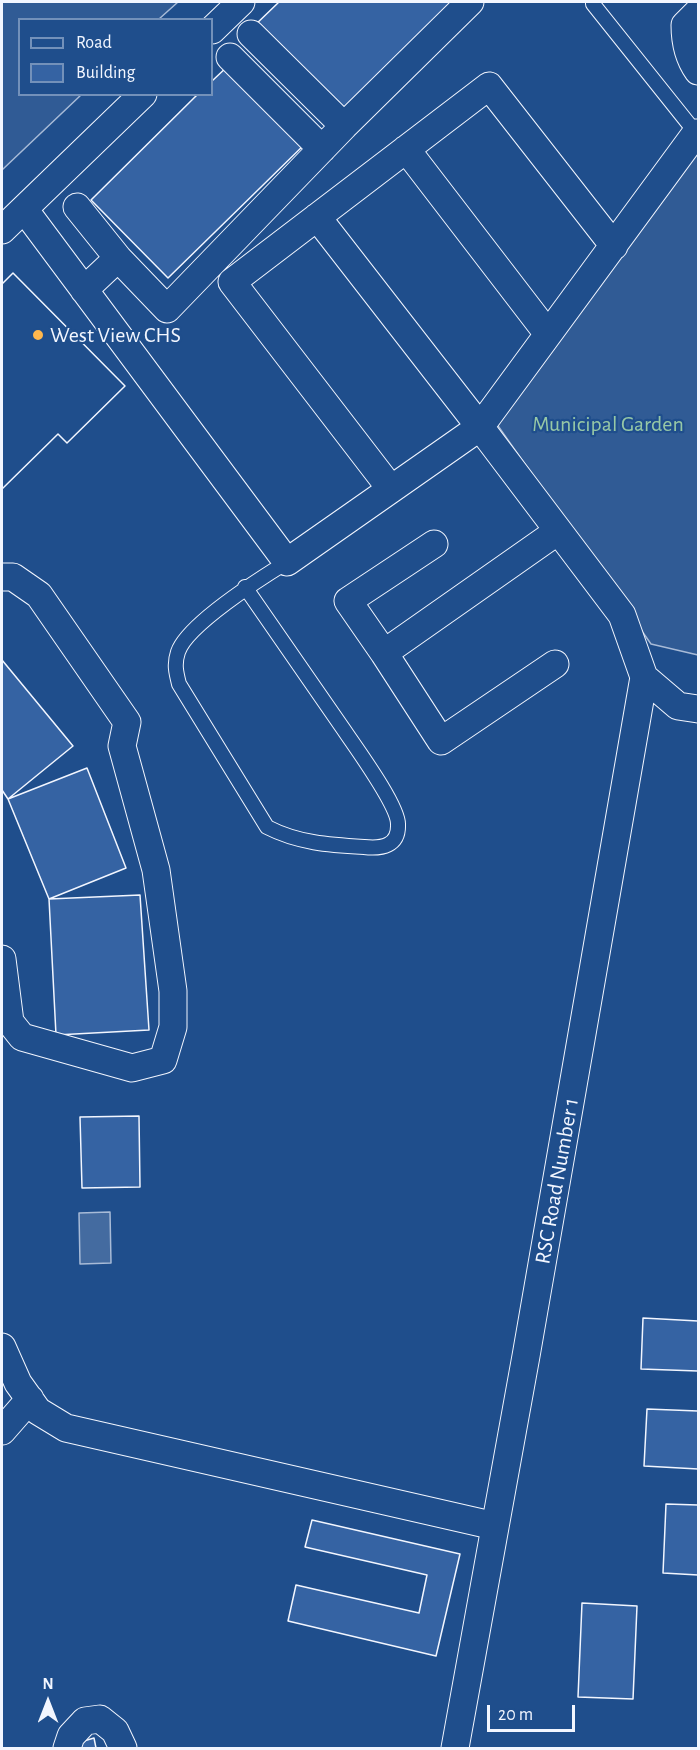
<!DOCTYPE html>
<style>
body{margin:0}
#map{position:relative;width:700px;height:1750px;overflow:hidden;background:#1f4e8c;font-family:"Alegreya Sans",sans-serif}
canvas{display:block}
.frame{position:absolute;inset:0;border:3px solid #f2f6ff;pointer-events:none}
.legend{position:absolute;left:18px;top:18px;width:195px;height:78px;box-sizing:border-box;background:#1f4e8c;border:2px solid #7391ba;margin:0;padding:8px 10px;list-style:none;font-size:18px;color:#f2f6ff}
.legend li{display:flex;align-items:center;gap:12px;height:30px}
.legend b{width:30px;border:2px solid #7391ba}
.north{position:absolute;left:18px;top:1672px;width:60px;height:60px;-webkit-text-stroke:4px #1f4e8c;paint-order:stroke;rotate:0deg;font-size:16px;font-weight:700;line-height:24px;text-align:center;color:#f2f6ff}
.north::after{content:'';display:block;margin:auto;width:21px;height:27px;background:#f2f6ff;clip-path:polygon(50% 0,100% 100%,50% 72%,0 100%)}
.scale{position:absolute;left:487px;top:1705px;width:88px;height:27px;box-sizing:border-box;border:3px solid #f2f6ff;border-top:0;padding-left:8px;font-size:18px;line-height:21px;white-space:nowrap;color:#f2f6ff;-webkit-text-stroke:4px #1f4e8c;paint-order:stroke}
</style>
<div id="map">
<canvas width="700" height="1750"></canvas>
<div class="frame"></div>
<ul class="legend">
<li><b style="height:8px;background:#1f4e8c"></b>Road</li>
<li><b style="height:16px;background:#3563a3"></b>Building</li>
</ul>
<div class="north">N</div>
<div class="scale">20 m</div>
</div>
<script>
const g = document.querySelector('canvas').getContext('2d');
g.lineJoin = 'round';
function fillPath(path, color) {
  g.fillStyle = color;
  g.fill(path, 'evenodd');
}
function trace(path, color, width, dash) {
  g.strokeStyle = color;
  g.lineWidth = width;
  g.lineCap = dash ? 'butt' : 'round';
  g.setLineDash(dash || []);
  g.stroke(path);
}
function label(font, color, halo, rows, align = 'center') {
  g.font = font + ' "Alegreya Sans",sans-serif';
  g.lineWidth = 4.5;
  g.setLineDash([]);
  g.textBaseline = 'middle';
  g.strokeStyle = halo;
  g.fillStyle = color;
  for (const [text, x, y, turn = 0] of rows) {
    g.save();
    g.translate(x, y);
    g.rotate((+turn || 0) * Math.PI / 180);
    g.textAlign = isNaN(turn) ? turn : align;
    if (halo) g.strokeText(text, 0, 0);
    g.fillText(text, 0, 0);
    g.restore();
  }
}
const built = new Path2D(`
 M2 2H178L159 19 20 20V94L81 95 2 170Z
 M698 152V655L651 644 496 423Z`);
fillPath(built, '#305b95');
trace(built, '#a8bbd7', 1.5);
const water = new Path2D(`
 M110 1212 111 1263 80 1264 79 1213Z`);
fillPath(water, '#446ba0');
trace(water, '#a8bbd7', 1.5);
const building = new Path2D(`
 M279 2H454L339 114 253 27Z
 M229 65 306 143 168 278 91 200 198 94H212V81Z
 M13 273 125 386 67 443 58 434 2 489V284Z
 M13 273 125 386 67 443 58 434 2 489V284Z
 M2 660 73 746 8 799 2 790Z
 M87 768 126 868 49 899 8 799Z
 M140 895 149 1030 56 1035 49 899Z
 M139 1116 140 1187 82 1188 80 1117Z
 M643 1318 698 1321V1371L641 1369Z
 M647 1409 698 1411V1469L644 1466Z
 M666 1504 698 1505V1575L663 1573Z
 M312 1520 460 1554 436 1656 288 1621 296 1585 419 1613 427 1575 305 1547Z
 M582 1603 637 1606 633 1699 578 1697Z
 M94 1738 96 1748H78L77 1743Z`);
fillPath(building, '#3563a3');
trace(building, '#f2f6ff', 1.5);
const lane = new Path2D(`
 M593 4 696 133
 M245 587C278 635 311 683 344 730 356 748 398 805 398 824 399 846 382 849 364 847 329 845 298 843 267 827L179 684C176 672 174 664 178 652 187 625 261 578 287 562`);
const street = new Path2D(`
 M698 12 685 25C685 42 688 57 698 71
 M212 30 241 2
 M251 34 344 126
 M230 57 322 149
 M698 133H696L480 427 622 615 644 677 678 706 698 709
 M406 149 548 334
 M77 207 118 258
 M24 209 287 562 480 427 317 217
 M2 230 143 94
 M84 290 118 258 167 309 344 126 470 2
 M391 489 232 282 489 86 614 246
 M2 577H13L39 595 127 722 122 746 156 870 173 991V1027L163 1060 132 1068 22 1037 10 1022 2 959
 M384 653 348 601 434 544
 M555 664 441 741 384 653 558 531
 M2 1347 18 1383 38 1411 66 1428 495 1526
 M2 1431 30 1399
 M67 1748 71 1736 85 1721 100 1719 115 1731 123 1748
 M455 1748 526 1356 644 677`);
trace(lane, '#f2f6ff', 16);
trace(street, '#f2f6ff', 29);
trace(lane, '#1f4e8c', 14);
trace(street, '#1f4e8c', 27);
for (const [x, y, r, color] of [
 [38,335,6,"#ffb74d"]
]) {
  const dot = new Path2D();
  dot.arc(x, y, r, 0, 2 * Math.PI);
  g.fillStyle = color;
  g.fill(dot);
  trace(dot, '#1f4e8c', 2);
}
label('22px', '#f2f6ff', '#1f4e8c', [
 ["West View CHS",50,335]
], 'left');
label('22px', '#97c8a6', '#1f4e8c', [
 ["Municipal Garden",608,424]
]);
label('22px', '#f2f6ff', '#1f4e8c', [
 ["RSC Road Number 1",557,1181,-80]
]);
</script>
